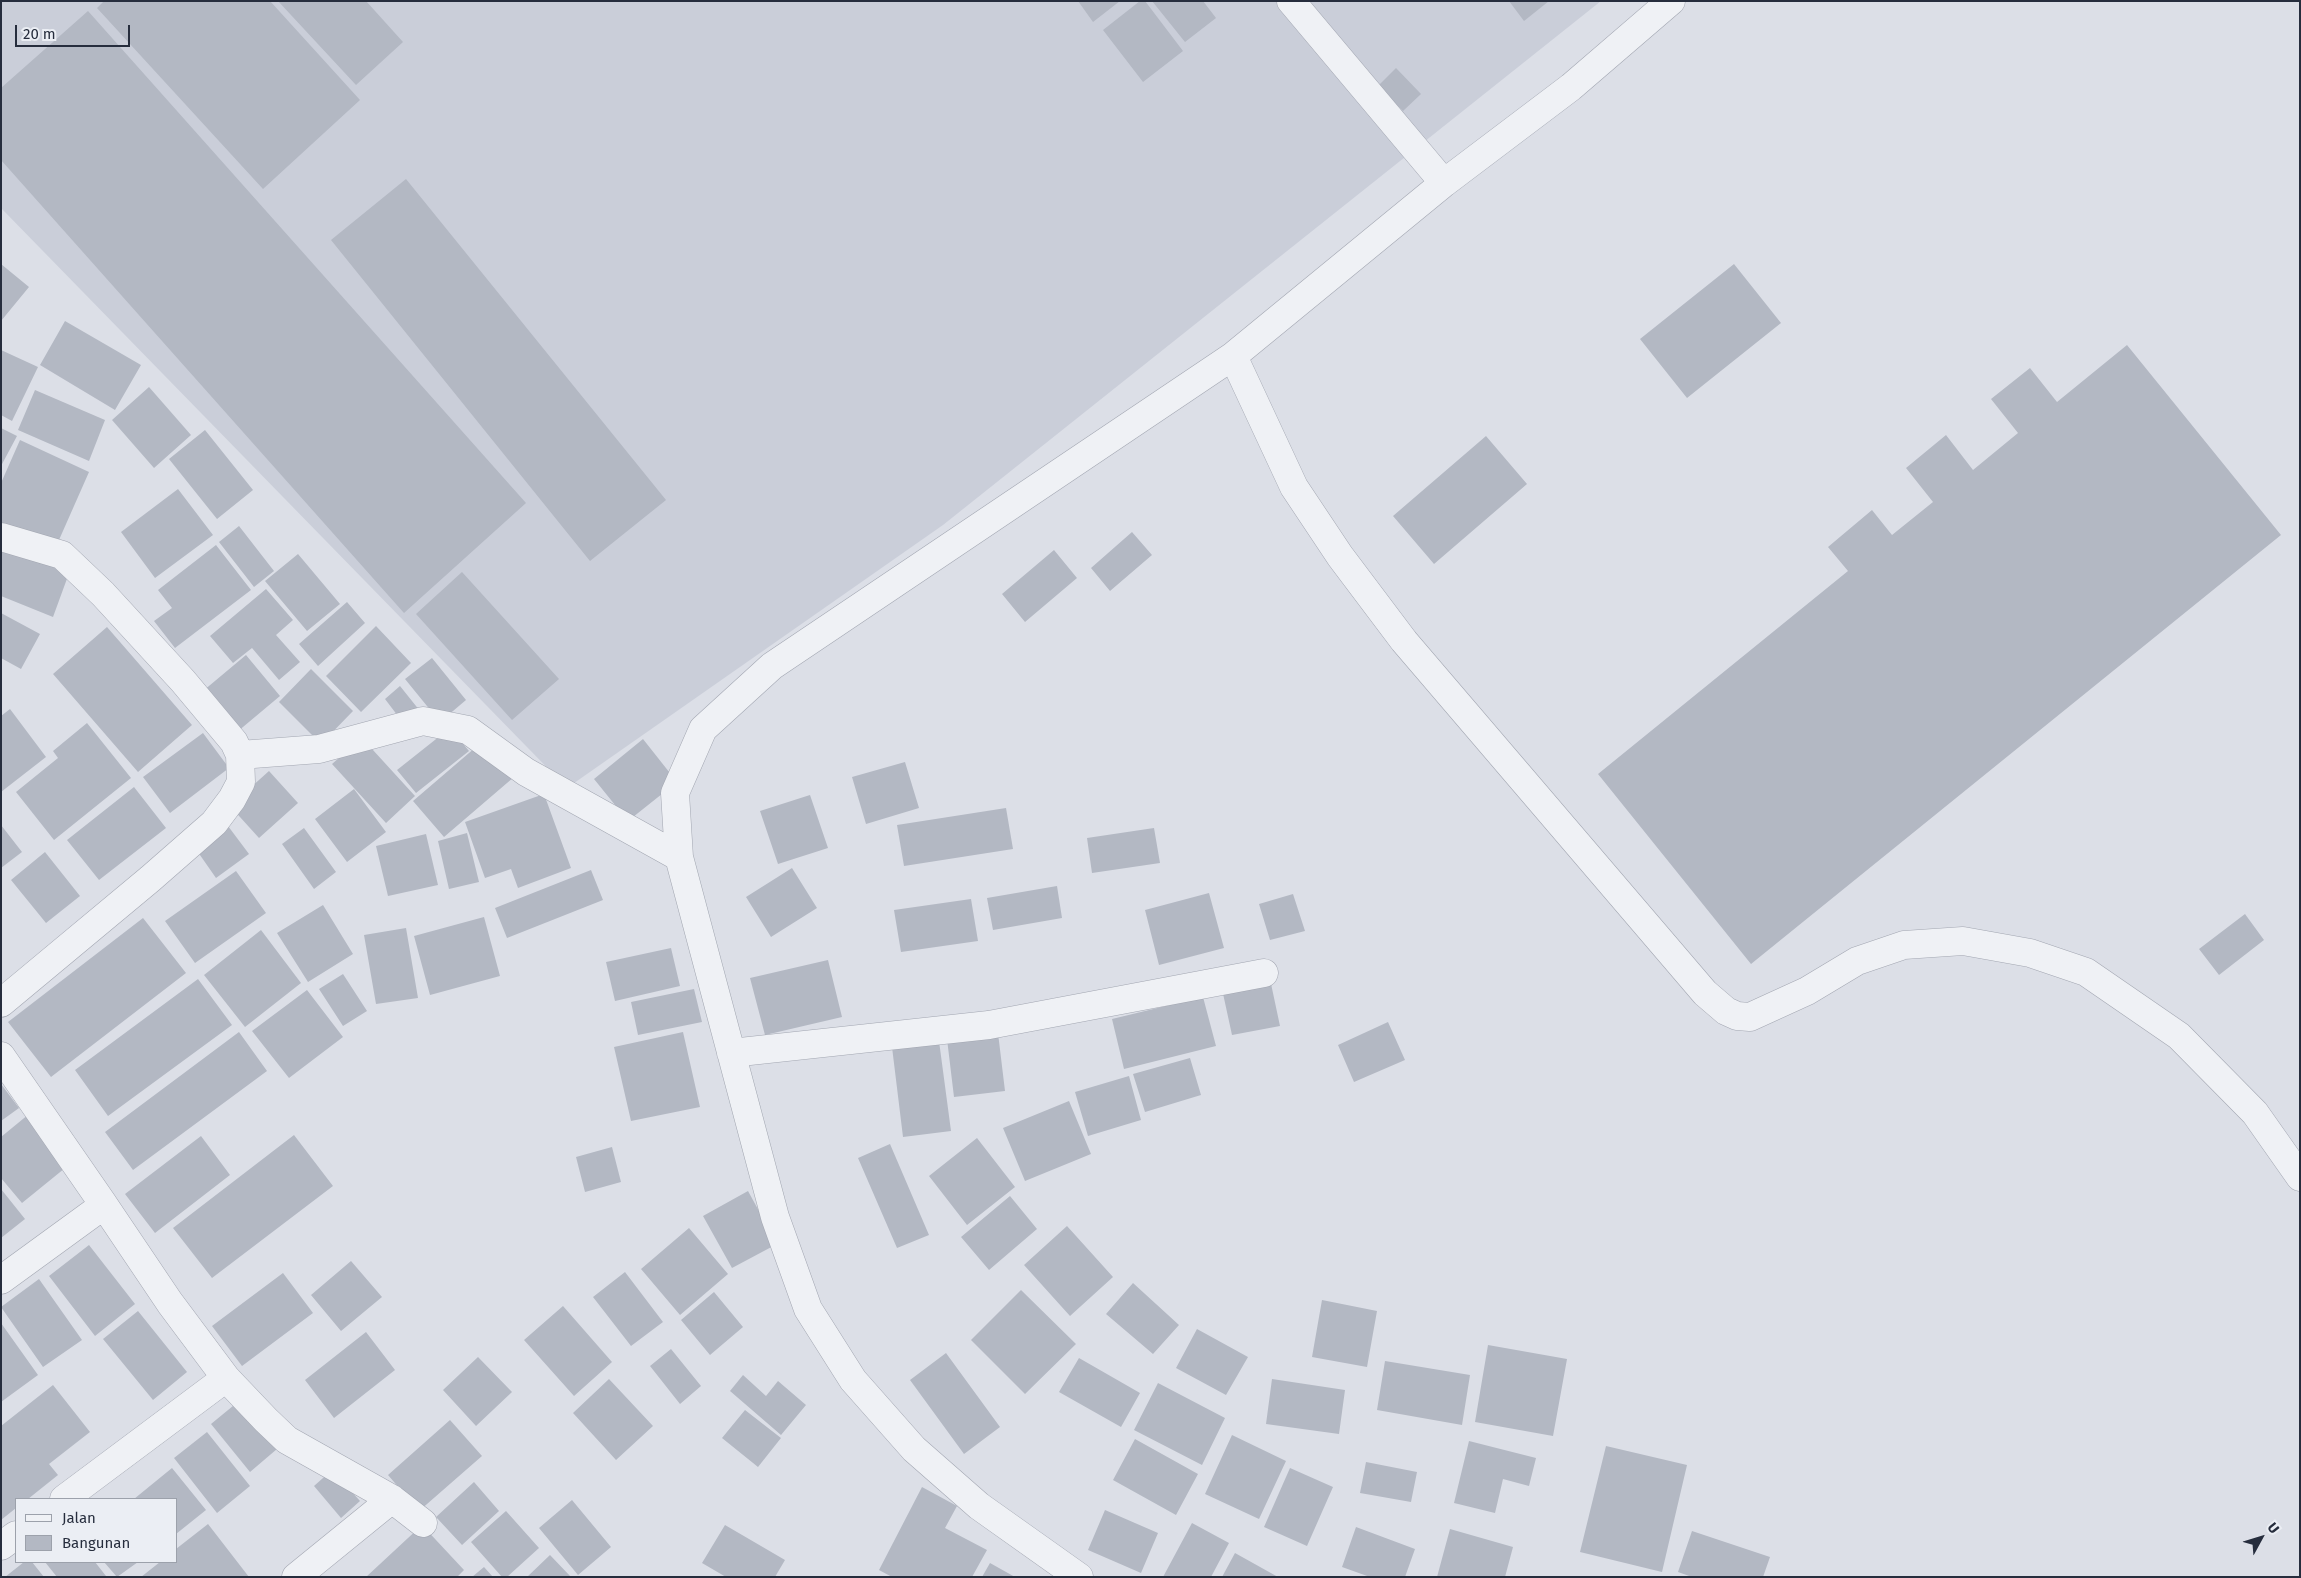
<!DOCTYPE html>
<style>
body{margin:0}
#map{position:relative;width:2301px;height:1578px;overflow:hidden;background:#dcdfe7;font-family:"Fira Sans",sans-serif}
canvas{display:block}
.frame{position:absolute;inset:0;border:2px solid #262d3d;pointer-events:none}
.legend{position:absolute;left:15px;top:1498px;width:162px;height:65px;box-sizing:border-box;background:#ebeef4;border:1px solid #9ca1ab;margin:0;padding:6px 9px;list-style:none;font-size:15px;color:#262d3d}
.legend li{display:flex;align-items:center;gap:10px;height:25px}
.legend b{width:25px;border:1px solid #9ca1ab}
.north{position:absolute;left:2236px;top:1513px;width:50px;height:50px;-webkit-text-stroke:4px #ebeef4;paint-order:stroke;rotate:51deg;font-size:14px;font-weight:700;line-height:20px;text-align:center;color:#262d3d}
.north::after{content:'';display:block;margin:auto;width:18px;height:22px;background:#262d3d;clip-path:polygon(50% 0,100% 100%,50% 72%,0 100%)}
.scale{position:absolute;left:15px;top:25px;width:115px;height:22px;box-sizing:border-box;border:2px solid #262d3d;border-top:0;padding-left:6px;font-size:15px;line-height:18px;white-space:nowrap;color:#262d3d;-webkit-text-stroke:4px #ebeef4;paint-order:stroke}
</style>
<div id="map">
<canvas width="2301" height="1578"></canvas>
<div class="frame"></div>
<ul class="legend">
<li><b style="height:6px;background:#eff1f5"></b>Jalan</li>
<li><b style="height:14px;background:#b3b8c3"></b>Bangunan</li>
</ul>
<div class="north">U</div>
<div class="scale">20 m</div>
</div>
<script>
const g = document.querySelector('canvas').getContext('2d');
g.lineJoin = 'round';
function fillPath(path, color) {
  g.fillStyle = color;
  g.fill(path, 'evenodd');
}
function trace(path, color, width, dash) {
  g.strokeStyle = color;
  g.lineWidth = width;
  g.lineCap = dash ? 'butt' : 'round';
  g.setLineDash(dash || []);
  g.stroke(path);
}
fillPath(new Path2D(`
 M1 1H1601L943 525 567 788 1 208Z`), '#caced9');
fillPath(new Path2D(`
 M104 1H270L360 100 263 189 97 8Z
 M278 1H366L403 42 356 85Z
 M1078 1H1120L1093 22Z
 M1140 1H1145L1183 51 1143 82 1103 30Z
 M1152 1H1203L1216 18 1185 42Z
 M1509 1H1549L1524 21Z
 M88 11 526 503 404 613 1 160V88Z
 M1396 68 1421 94 1403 111 1378 86Z
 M406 179 666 500 590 561 331 240Z
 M1 264 29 287 1 321Z
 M1734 264 1781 323 1687 398 1640 339Z
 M65 321 141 365 115 410 40 365Z
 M2127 345 2281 535 1751 964 1598 774 1848 571 1828 547 1872 510 1892 535 1933 502 1906 468 1946 435 1973 470 2018 433 1991 399 2030 368 2057 402Z
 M1 350 38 367 12 421 1 415Z
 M149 387 191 435 154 468 112 420Z
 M35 390 105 420 89 461 18 430Z
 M1 428 17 436 1 466Z
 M205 430 253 490 217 519 169 459Z
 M1486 436 1527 484 1434 564 1393 516Z
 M20 440 89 472 55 549 1 524V483Z
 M178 489 213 535 155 578 121 532Z
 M239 526 274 571 254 587 219 542Z
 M1132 532 1152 555 1110 591 1091 568Z
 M216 545 251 590 175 648 154 621 172 608 158 590Z
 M1 550 72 565 53 617 1 596Z
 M1054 550 1077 578 1025 622 1002 594Z
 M298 554 340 604 307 631 265 581Z
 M462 572 559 679 512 720 416 614Z
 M266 589 293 620 276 635 300 662 279 680 252 648 233 663 210 636Z
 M347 602 365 623 318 666 299 644Z
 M1 613 40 634 21 669 1 658Z
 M376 626 411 663 361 712 326 676Z
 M107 627 192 725 138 772 53 674Z
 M246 655 280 696 237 732 203 691Z
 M432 658 466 700 440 722 405 679Z
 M311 669 353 711 321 744 279 702Z
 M400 686 420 711 404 724 385 699Z
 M10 709 46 757 1 792V716Z
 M87 723 131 778 54 840 16 792 58 758 53 751Z
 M450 728 469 751 416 793 397 770Z
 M203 733 229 768 170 813 143 777Z
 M362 738 415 796 386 823 332 764Z
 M643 739 677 782 628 821 594 779Z
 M483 741 514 777 444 837 413 801Z
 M905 762 919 808 866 824 852 777Z
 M269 771 298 803 259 838 230 806Z
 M134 787 166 828 99 880 67 840Z
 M354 789 386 832 347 862 315 819Z
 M544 794 571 868 518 888 511 869 485 878 465 822Z
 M810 795 828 848 778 864 760 811Z
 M1006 808 1013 849 904 866 897 825Z
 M225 822 249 854 216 878 193 845Z
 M1 825 22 852 1 868Z
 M304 828 336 872 314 889 282 844Z
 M1154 828 1160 863 1092 873 1087 838Z
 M467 833 479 882 449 889 438 841Z
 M426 834 438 885 388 896 376 846Z
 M45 852 80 896 46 923 11 880Z
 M792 868 817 908 771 937 746 897Z
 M591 870 603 900 507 938 495 908Z
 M236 871 266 913 195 963 165 921Z
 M1057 886 1062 918 993 930 987 898Z
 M1209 893 1224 948 1159 965 1145 910Z
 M1293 894 1305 931 1270 940 1259 904Z
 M971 899 978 941 901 952 894 910Z
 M323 905 353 954 308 982 277 933Z
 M2245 914 2264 940 2219 975 2199 949Z
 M484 917 500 976 430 995 414 936Z
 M143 918 186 973 51 1077 8 1022Z
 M406 928 418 998 376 1004 364 935Z
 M261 930 301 983 245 1027 204 975Z
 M671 948 680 986 615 1001 606 962Z
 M828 960 842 1017 765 1035 750 978Z
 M343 974 367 1011 343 1026 319 989Z
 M198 979 232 1025 108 1116 75 1070Z
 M1270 979 1280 1026 1232 1035 1222 989Z
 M694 989 702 1022 638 1035 631 1002Z
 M307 990 343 1037 289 1078 252 1031Z
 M1203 997 1216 1046 1124 1069 1112 1019Z
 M1388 1022 1405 1060 1354 1082 1338 1045Z
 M239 1032 267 1071 133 1170 105 1132Z
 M683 1032 700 1107 631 1121 614 1047Z
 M998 1033 1005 1091 954 1097 947 1039Z
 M939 1041 951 1131 903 1137 892 1047Z
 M1190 1058 1201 1095 1145 1112 1133 1074Z
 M1129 1076 1141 1120 1088 1136 1075 1092Z
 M1 1084 19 1108 1 1121Z
 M1069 1101 1091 1154 1025 1181 1003 1128Z
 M29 1114 70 1164 22 1203 1 1178V1137Z
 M294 1135 333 1186 212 1278 173 1228Z
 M201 1136 230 1175 155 1233 125 1194Z
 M977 1138 1015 1187 967 1225 929 1176Z
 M890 1144 929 1235 897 1248 858 1158Z
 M612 1147 621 1182 585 1192 576 1157Z
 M1 1189 25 1219 1 1238Z
 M748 1191 777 1244 732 1268 703 1216Z
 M1010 1196 1037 1229 989 1270 961 1237Z
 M1067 1226 1113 1277 1070 1316 1024 1265Z
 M689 1228 728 1274 680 1315 641 1269Z
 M89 1245 135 1304 95 1336 49 1276Z
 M351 1261 382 1297 341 1331 311 1295Z
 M625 1272 663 1322 631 1346 593 1297Z
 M283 1273 313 1313 242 1366 212 1326Z
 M39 1279 82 1340 43 1367 1 1307Z
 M1133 1283 1179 1325 1153 1354 1106 1314Z
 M1021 1290 1076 1344 1025 1394 971 1340Z
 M714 1292 743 1327 710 1355 681 1320Z
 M1322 1300 1377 1311 1367 1367 1312 1357Z
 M563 1306 612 1362 574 1396 524 1340Z
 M138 1311 187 1372 153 1400 103 1339Z
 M1 1323 38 1375 1 1402Z
 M1197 1329 1248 1357 1226 1395 1176 1368Z
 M366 1332 395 1370 334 1418 305 1380Z
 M1488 1345 1567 1359 1553 1436 1475 1422Z
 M671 1349 701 1386 680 1404 650 1366Z
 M946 1353 1000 1427 964 1454 910 1380Z
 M478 1357 512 1392 476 1426 443 1390Z
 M1079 1358 1140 1393 1121 1427 1059 1392Z
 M1385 1361 1470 1375 1462 1425 1377 1410Z
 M743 1375 766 1396 778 1381 806 1405 781 1435 730 1391Z
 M609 1379 653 1426 616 1460 573 1413Z
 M1272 1379 1345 1390 1339 1434 1266 1424Z
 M1158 1383 1225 1418 1202 1465 1134 1430Z
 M53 1385 90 1432 49 1464 58 1475 28 1499H16V1508L1 1520V1426Z
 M239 1401 277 1449 250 1472 211 1424Z
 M745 1410 781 1438 758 1467 722 1438Z
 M450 1420 482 1456 419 1511 388 1475Z
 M207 1432 250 1486 217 1513 174 1458Z
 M1232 1435 1286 1461 1259 1519 1205 1494Z
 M1135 1439 1198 1474 1176 1515 1113 1480Z
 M1469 1441 1536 1458 1529 1486 1503 1479 1495 1513 1454 1503Z
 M1606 1446 1687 1465 1662 1572 1580 1552Z
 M1366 1462 1417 1472 1411 1502 1360 1493Z
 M172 1468 206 1510 176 1534V1499H134Z
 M1290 1468 1333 1487 1307 1546 1264 1527Z
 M332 1470 360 1501 341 1518 314 1486Z
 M474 1482 499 1511 462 1545 436 1517Z
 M922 1487 957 1506 945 1528 987 1550 972 1577H892L879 1570Z
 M572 1500 611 1547 578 1575 539 1528Z
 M1105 1510 1158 1533 1141 1573 1088 1550Z
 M506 1511 539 1548 507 1577H502L471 1542Z
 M1192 1523 1229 1543 1211 1577H1163Z
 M208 1524 249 1577H141L160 1562H176V1549Z
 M422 1525 464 1570 457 1577H366Z
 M725 1525 785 1560 775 1577H726L702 1563Z
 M1356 1527 1415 1549 1405 1577H1370L1342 1567Z
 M1450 1529 1513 1547 1505 1577H1437Z
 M1692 1531 1770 1557 1763 1577H1692L1678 1572Z
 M1235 1553 1278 1577H1222Z
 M550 1555 571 1577H527Z
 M24 1562H32L44 1577H5Z
 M45 1562H95L106 1576 57 1577Z
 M104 1562H138L117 1577Z
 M990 1563 1015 1577H982Z
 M484 1567 493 1577H472Z`), '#b3b8c3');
const minor = new Path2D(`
 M1291 1 1444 183
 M1233 356 1294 487 1340 556 1404 641 1705 993 1726 1011 1737 1016 1750 1017 1807 991 1857 961 1904 945 1963 941 2030 953 2086 972 2179 1036 2255 1113 2300 1177
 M1 537 62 555 103 594 183 681 234 742 240 755 241 782 232 799 214 823 150 879 1 1003
 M240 755 319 749 423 721 468 730 526 772 679 857
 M731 1053 989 1025 1264 973
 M1 1056 104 1205 1 1280
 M104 1205 170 1303 226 1378 266 1420 287 1440 392 1499 423 1523
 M64 1499 226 1378
 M1 1546 16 1535
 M296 1577 392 1499
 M1079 1577 979 1506 914 1449 853 1380 808 1309 775 1217 679 857 675 793 703 729 772 666 1233 356 1444 183 1571 87 1671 1`);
trace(minor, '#a2a6b1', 29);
trace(minor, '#eff1f5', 28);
</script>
